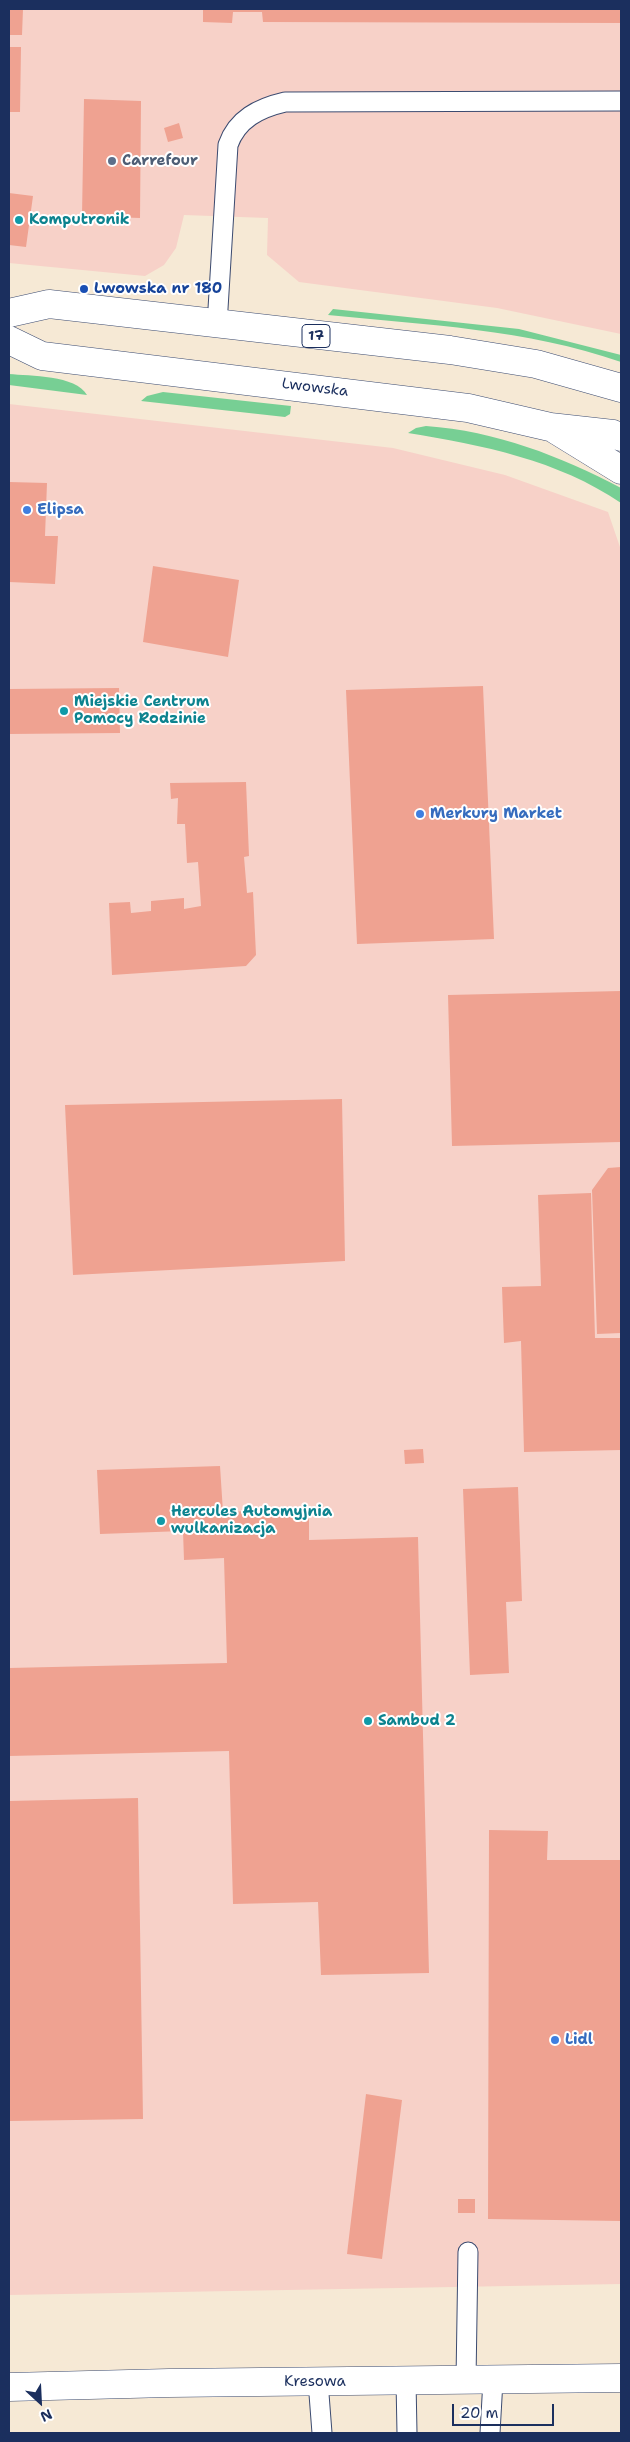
<!DOCTYPE html>
<style>
body{margin:0}
#map{position:relative;width:630px;height:2442px;overflow:hidden;background:#f6e9d5;font-family:"Shantell Sans",sans-serif}
canvas{display:block}
.frame{position:absolute;inset:0;border:10px solid #1b2f5e;pointer-events:none}
.north{position:absolute;left:15px;top:2377px;width:50px;height:50px;-webkit-text-stroke:4px #fff;paint-order:stroke;rotate:155deg;font-size:14px;font-weight:700;line-height:20px;text-align:center;color:#1b2f5e}
.north::after{content:'';display:block;margin:auto;width:18px;height:22px;background:#1b2f5e;clip-path:polygon(50% 0,100% 100%,50% 72%,0 100%)}
.scale{position:absolute;left:452px;top:2404px;width:102px;height:22px;box-sizing:border-box;border:2px solid #1b2f5e;border-top:0;padding-left:6px;font-size:15px;line-height:18px;white-space:nowrap;color:#1b2f5e;-webkit-text-stroke:4px #fff;paint-order:stroke}
</style>
<div id="map">
<canvas width="630" height="2442"></canvas>
<div class="frame"></div>
<div class="north">N</div>
<div class="scale">20 m</div>
</div>
<script>
const g = document.querySelector('canvas').getContext('2d');
g.lineJoin = 'round';
function fillPath(path, color) {
  g.fillStyle = color;
  g.fill(path, 'evenodd');
}
function trace(path, color, width, dash) {
  g.strokeStyle = color;
  g.lineWidth = width;
  g.lineCap = dash ? 'butt' : 'round';
  g.setLineDash(dash || []);
  g.stroke(path);
}
function label(font, color, halo, rows, align = 'center') {
  g.font = font + ' "Shantell Sans",sans-serif';
  g.lineWidth = 4;
  g.setLineDash([]);
  g.textBaseline = 'middle';
  g.strokeStyle = halo;
  g.fillStyle = color;
  for (const [text, x, y, turn = 0] of rows) {
    g.save();
    g.translate(x, y);
    g.rotate((+turn || 0) * Math.PI / 180);
    g.textAlign = isNaN(turn) ? turn : align;
    if (halo) g.strokeText(text, 0, 0);
    g.fillText(text, 0, 0);
    g.restore();
  }
}
fillPath(new Path2D(`
 M9 9H621V334L497 308 299 282 267 255 268 218 184 215 176 248 164 265 145 276 9 263Z
 M9 404 393 448 505 475 608 512 621 550V2284L9 2295Z`), '#f7d1c8');
fillPath(new Path2D(`
 M333 309 519 329 621 355V362C527 329 426 325 328 315Z
 M9 374C30 376 76 375 87 395L9 385Z
 M163 392 291 406 290 414 285 417 141 401 147 396Z
 M426 426C496 431 560 456 621 488V503C558 460 482 445 408 433L416 428Z`), '#77cf94');
fillPath(new Path2D(`
 M9 9H23L22 35H9Z
 M203 9H621V23L263 22 262 12H233L232 23 203 22Z
 M9 47H21L20 112H9Z
 M84 99 141 101 140 218 82 216Z
 M179 123 183 138 168 142 164 128Z
 M9 193 33 196 26 247 9 245Z
 M9 482 47 483 45 536H58L55 584 9 582Z
 M153 566 239 580 228 657 143 642Z
 M483 686 494 939 357 944 346 690Z
 M119 688 120 733 9 734V689Z
 M246 782 249 856 244 857 247 893 253 892 256 955 246 966 112 975 109 903 130 902 131 913 151 911V901L184 898V909L201 906 198 862 187 863 185 824H177L178 798 171 799 170 783Z
 M621 991V1142L452 1146 448 995Z
 M342 1099 345 1261 73 1275 65 1105Z
 M621 1167V1333L597 1334 592 1190 608 1168Z
 M591 1193 595 1338H621V1450L524 1452 521 1341 504 1343 502 1287 541 1286 538 1195Z
 M423 1449 424 1463 405 1464 404 1450Z
 M220 1466 223 1512 309 1509V1540L418 1537 429 1973 321 1975 318 1902 233 1904 229 1751 9 1756V1668L227 1663 224 1558 184 1560 183 1531 100 1534 97 1470Z
 M518 1487 522 1601 506 1602 509 1673 470 1675 463 1489Z
 M138 1798 143 2119 9 2121V1801Z
 M489 1830 548 1831 547 1860H621V2221L488 2219Z
 M366 2094 402 2100 382 2259 347 2254Z
 M458 2199H475V2213H458Z`), '#efa291');
const service = new Path2D(`
 M217 325 228 145C237 119 259 108 285 102L621 101
 M466 2380 468 2252
 M318 2381 322 2433
 M406 2381 407 2433
 M490 2433 493 2380`);
const minor = new Path2D(`
 M9 2387 169 2383 621 2378`);
const trunk = new Path2D(`
 M9 313 49 304 450 350 536 364 621 388
 M9 340 42 356 468 408 550 427 613 434 621 437
 M556 430 621 470`);
trace(service, '#3c4b70', 21);
trace(minor, '#3c4b70', 29);
trace(trunk, '#3c4b70', 29);
trace(service, '#fff', 19);
trace(minor, '#fff', 28);
trace(trunk, '#fff', 28);
for (const [x, y, r, color] of [
 [112,161,5,"#5c6f8a"],
 [19,220,5,"#0f9aa8"],
 [84,289,5,"#1a4fb4"],
 [27,510,5,"#3f7fe0"],
 [64,711,5,"#0f9aa8"],
 [420,814,5,"#3f7fe0"],
 [161,1521,5,"#0f9aa8"],
 [368,1721,5,"#0f9aa8"],
 [555,2040,5,"#3f7fe0"]
]) {
  const dot = new Path2D();
  dot.arc(x, y, r, 0, 2 * Math.PI);
  g.fillStyle = color;
  g.fill(dot);
  trace(dot, '#fff', 2);
}
for (const [x, y, w] of [
 [316,336,28]
]) {
  const box = new Path2D();
  box.roundRect(x - w / 2, y - 11.5, w, 23, 4);
  g.fillStyle = '#fff';
  g.fill(box);
  trace(box, '#1b2f5e', 1);
}
label('bold 14px', '#1b2f5e', null, [
 ["17",316,336]
]);
label('bold 15px', '#4e5e75', '#fff', [
 ["Carrefour",122,161]
], 'left');
label('bold 15px', '#0d838f', '#fff', [
 ["Komputronik",29,220],
 ["Miejskie Centrum",74,702],
 ["Pomocy Rodzinie",74,719],
 ["Hercules Automyjnia",171,1512],
 ["wulkanizacja",171,1529],
 ["Sambud 2",378,1721]
], 'left');
label('bold 15px', '#164399', '#fff', [
 ["Lwowska nr 180",94,289]
], 'left');
label('15px', '#1b2f5e', '#fff', [
 ["Lwowska",315,388,7],
 ["Kresowa",315,2382]
]);
label('bold 15px', '#366cbe', '#fff', [
 ["Elipsa",37,510],
 ["Merkury Market",430,814],
 ["Lidl",565,2040]
], 'left');
</script>
